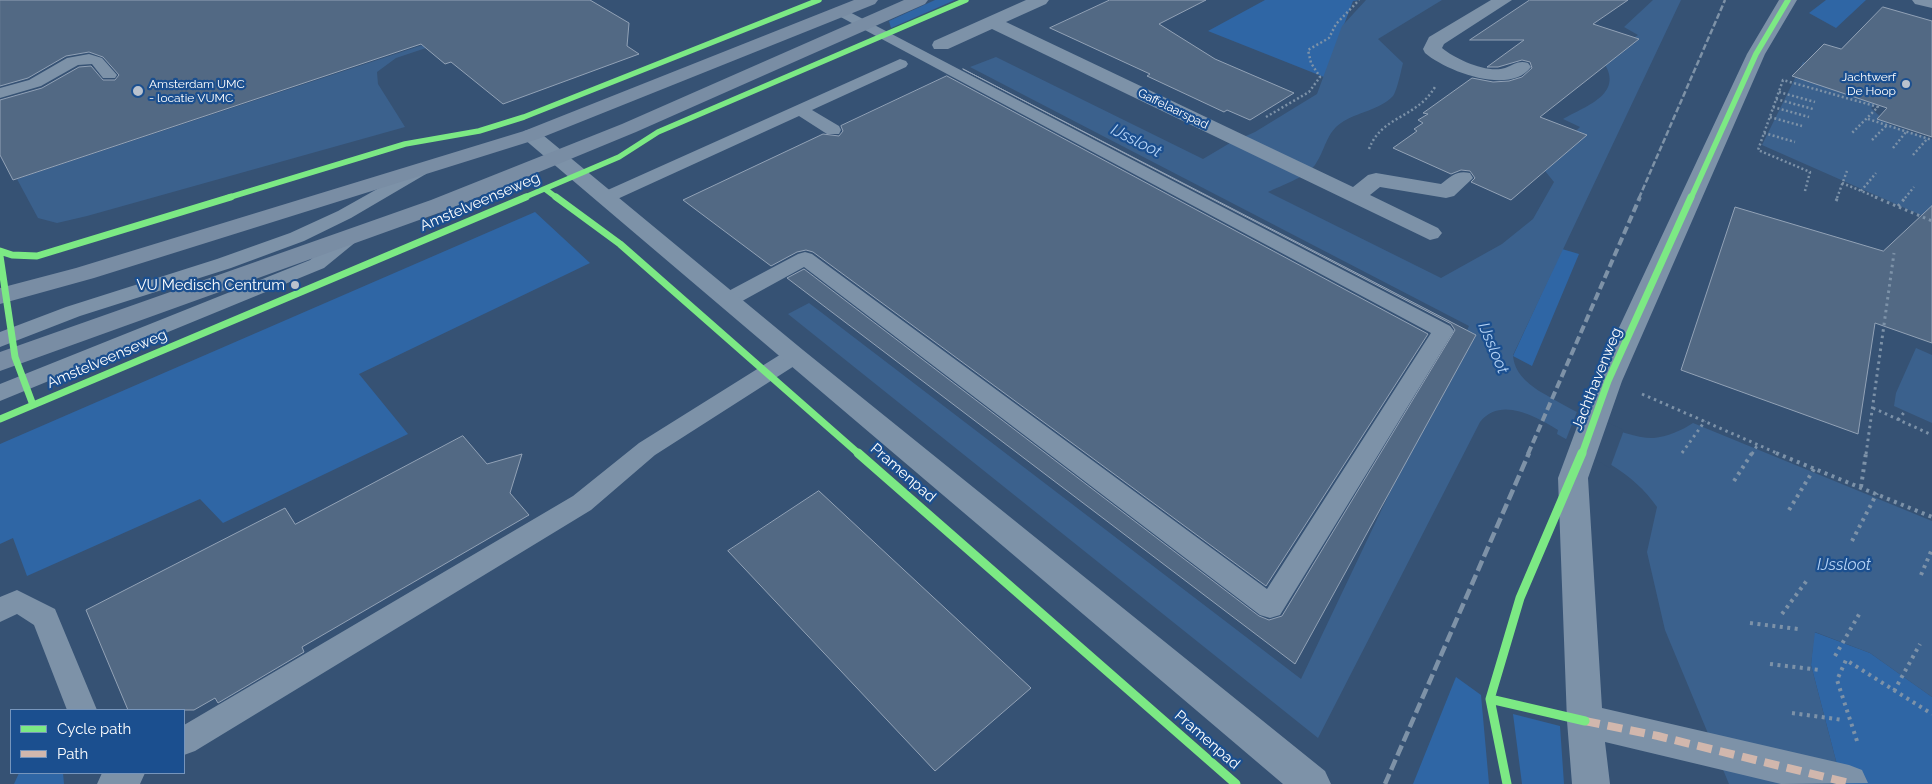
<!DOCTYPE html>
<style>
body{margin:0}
#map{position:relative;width:1932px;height:784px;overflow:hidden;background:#365274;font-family:Raleway,sans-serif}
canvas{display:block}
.legend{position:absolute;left:10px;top:709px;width:175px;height:65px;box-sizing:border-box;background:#1b4f8f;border:1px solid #7695bc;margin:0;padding:6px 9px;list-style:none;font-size:15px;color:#fff}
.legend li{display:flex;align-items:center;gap:10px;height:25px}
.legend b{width:25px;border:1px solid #7695bc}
</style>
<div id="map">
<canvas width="1932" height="784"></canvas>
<ul class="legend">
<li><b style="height:6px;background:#7ce984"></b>Cycle path</li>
<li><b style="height:6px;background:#d1b7ad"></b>Path</li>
</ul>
</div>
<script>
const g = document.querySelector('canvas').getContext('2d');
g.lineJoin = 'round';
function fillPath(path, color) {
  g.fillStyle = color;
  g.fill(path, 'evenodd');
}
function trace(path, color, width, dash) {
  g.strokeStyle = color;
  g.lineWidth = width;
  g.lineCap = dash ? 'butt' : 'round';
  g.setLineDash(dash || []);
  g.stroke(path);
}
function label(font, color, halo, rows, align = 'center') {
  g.font = font + ' Raleway,sans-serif';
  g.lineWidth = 4.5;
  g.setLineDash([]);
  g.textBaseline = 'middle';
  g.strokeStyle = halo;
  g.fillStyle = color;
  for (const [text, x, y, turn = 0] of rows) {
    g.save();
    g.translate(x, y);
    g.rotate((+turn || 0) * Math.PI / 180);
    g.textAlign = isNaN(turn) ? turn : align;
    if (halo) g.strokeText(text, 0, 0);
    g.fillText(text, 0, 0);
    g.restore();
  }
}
fillPath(new Path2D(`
 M935 0H955L891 28 889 21Z
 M1265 0H1359L1353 1 1324 77 1208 31Z
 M1826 0H1866L1836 28 1809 13Z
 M535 212 590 263 359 374 408 434 223 523 200 499 27 576 13 538 0 544V444Z
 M1562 249 1579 254 1532 366 1513 356Z
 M1814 632 1870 653 1932 697V784H1842L1811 665Z
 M1456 677 1481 695 1489 784H1413Z
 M1513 714 1560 726 1564 784H1522Z
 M19 773H63L64 784H14Z`), '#2f66a5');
fillPath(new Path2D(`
 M559 0H570L396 58 377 72 378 84 405 127 87 216 57 223 38 218 17 179Z
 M1366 0H1442L1378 39 1403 63C1401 71 1397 91 1393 96 1380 110 1357 112 1341 123 1326 133 1325 151 1315 165 1305 178 1282 185 1268 192L1441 278 1502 244 1533 219 1554 182 1541 166 1580 127 1563 119C1588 105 1626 93 1602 60L1638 35 1624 27 1653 0H1681L1513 355C1514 372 1526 382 1539 391 1567 407 1622 439 1654 438 1666 437 1683 430 1693 423L1932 521V697L1870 653 1815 632 1811 665 1842 784H1729L1665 630 1647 552 1657 507C1634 472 1592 454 1557 434L1558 430C1536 417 1501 396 1480 422L1318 738 788 314 809 303 1301 679 1469 326 970 67 996 57 1203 159 1230 143 1255 132 1317 94 1342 26Z
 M1803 62 1893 90 1890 94 1871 108 1888 124 1932 139V220L1762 145Z
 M1916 348 1932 355V423L1894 406 1896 393Z`), '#3b618d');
fillPath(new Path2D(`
 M1578 409 1624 430 1610 468 1565 442Z`), '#365274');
const building = new Path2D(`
 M0 0H590L629 23 627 46 639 54 503 104 451 62 445 64 421 44 13 180 0 155V100L42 88 79 67 91 66 103 80H115L119 75 103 57 89 52 66 56 28 78 0 86Z
 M1110 0H1206L1159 24 1215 59 1294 93 1250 120 1227 110 1224 112 1147 76 1150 74 1050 28Z
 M1530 0H1628L1593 24 1639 39 1540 117 1587 135 1511 200 1471 182 1475 178 1470 171 1461 170 1451 174 1393 148 1417 131 1414 129 1423 123 1418 120 1428 114 1423 113 1472 78 1493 82 1509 81 1522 77 1532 68 1530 62 1522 60 1498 67H1487L1524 40H1470Z
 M1883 7 1932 21V137L1877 119 1887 108 1792 76 1824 44 1841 49Z
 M963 69 1476 335 1295 664 787 278 804 269 1259 616 1269 620 1282 616 1455 330 1451 324Z
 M947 76 1428 334 1266 586 813 252 806 250 797 252 771 266 683 200 823 134 839 136 843 131 841 126Z
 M1932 206V343L1875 323 1858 434 1681 370 1735 207 1883 251Z
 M463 436 487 464 522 454 510 493 529 515 302 647 304 652 218 703 215 698 194 710H128L86 610 285 508 295 524Z
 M819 491 1031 688 935 771 728 551Z`);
fillPath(building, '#526984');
trace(building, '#92a2b6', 1);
trace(new Path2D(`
 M1779 92 1815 102
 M1776 99 1813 109
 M1773 107 1809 117
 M1266 117 1309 92 1320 77 1311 63 1308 50 1329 38 1336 24 1359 0
 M1770 117 1802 126
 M1868 119 1932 140
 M1764 133 1795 142
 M1872 140 1887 125
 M1893 148 1906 132
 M1369 149C1382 115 1416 119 1435 87
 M1913 155 1927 139
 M1842 183 1878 198
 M1805 191 1810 172 1758 150 1783 80 1878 107 1852 133
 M1861 191 1876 173
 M1837 198 1847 171
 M1905 198 1914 187`), '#7d92a8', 2.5, [2, 2.5]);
trace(new Path2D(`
 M1875 197 1932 221
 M1836 201 1838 197
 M1898 206 1906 197
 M1642 394 1779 454
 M1873 408 1932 435
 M1898 420 1906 410
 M1682 453 1705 421
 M1752 454 1758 444
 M1866 454 1894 253`), '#7d92a8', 3, [2.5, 4]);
trace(new Path2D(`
 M1776 453 1932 517
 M1734 481 1752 453
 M1861 487 1866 453
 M1789 510 1814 469
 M1852 541 1877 493
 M1921 575 1932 549
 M1782 614 1808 579
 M1750 623 1798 629
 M1835 656 1861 611
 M1770 664 1820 670
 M1894 691 1920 644
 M1792 713 1843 720
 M1857 741 1837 680 1846 660 1932 714`), '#7d92a8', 4, [3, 4.5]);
fillPath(new Path2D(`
 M840 7 1450 326 1454 331 1280 615 1270 618 1260 615 804 267 735 305 728 307 721 305 718 300 721 295 798 254 805 252 812 254 1267 589 1431 333 835 14 833 11 835 8Z
 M89 54 102 58 117 75 115 78H103L92 64 78 65 41 86 0 98V88L29 80 67 58Z
 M900 59 906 61 908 64 906 67 812 110 839 126 841 130 839 134H827L799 116 613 201H601L598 197 601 193Z
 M420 165 426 166 429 170 426 174 351 218 304 241 231 268 80 316 0 347V332L66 307 217 259 290 233 338 211Z
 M350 231 357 233 360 237 357 241 324 268 0 401V384L310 260 343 233Z
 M794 349 802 351 805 356 802 361 655 455 591 510 195 751 184 755V725L573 496 639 443 786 351Z
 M17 590 55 609 97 710H67L34 625 17 614 0 622V597Z
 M102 773H145L140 784H97Z`), '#7d92a8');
fillPath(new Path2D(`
 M1026 0H1049L1046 4 1006 22 1353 187 1368 175 1376 173 1441 184C1451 176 1457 170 1470 173L1473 178 1454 196 1446 198 1380 187 1370 195 1438 228 1442 233 1438 238 1430 240 992 29 948 49H934L932 45 934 41Z
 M1491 0H1512L1444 44 1442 48C1455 59 1488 74 1505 68 1514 65 1518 60 1528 63L1531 67C1510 96 1446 71 1425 53L1423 49 1429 37Z
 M1779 0H1797L1765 54 1622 381 1588 478 1602 708 1849 765 1862 770 1868 783 1781 784 1605 742 1610 784H1572L1567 721 1558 478 1594 381 1747 54Z
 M1912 0H1932V8L1915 4Z
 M531 129 538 131 803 350 1325 771 1331 784H1283L524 139 521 135 524 131Z`), '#7d92a8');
fillPath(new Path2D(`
 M854 0H878L875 4 538 139 94 278 0 304V288L76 268 524 131Z
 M904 0H928L925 4 636 132 447 210 0 371V352L431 200 622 124Z`), '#798da4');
trace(new Path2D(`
 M1639 198 1725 0`), '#7e92a7', 2.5, [6, 2.5]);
trace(new Path2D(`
 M1528 454 1640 197`), '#7e92a7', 4, [8, 4]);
trace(new Path2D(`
 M1385 784 1529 453`), '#7e92a7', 4.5, [11, 4.5]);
trace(new Path2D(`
 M1585 721 1658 736 1849 783`), '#d1b7ad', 8, [15, 8]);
trace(new Path2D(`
 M545 189 557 198
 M227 198 405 144 479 131 524 117 819 0
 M523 198 619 157 658 132 966 0
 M1691 198 1756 54 1788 0`), '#7ce984', 5.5);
trace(new Path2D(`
 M556 197 620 244 859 454
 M0 251 12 255 37 256 231 197
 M0 256 15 357 33 405
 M0 419 526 197
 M1582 454 1608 381 1691 197`), '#7ce984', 7);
trace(new Path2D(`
 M858 453 1236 784
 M1490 699 1585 721
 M1507 784 1490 699 1520 598 1582 453`), '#7ce984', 9);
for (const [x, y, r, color] of [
 [1906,84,5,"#b9c2ce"],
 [138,91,6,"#b9c2ce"],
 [295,285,5,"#b9c2ce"]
]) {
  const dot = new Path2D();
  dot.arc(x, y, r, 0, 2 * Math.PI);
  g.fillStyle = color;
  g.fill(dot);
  trace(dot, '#1b4f8f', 2);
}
label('12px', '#fff', '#1b4f8f', [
 ["Jachtwerf",1896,77],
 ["De Hoop",1896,91],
 ["Amsterdam UMC",149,84,"left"],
 ["- locatie VUMC",149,98,"left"]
], 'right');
label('12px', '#fff', '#1b4f8f', [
 ["Gaffelaarspad",1173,109,26]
]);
label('15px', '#fff', '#1b4f8f', [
 ["Amstelveenseweg",480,202,-23],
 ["Amstelveenseweg",107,359,-23],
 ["Jachthavenweg",1597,379,-68],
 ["Pramenpad",903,473,41],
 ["Pramenpad",1207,740,41]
]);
label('15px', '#fff', '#1b4f8f', [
 ["VU Medisch Centrum",285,285]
], 'right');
label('italic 16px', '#b5d3f5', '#1b4f8f', [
 ["IJssloot",1136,141,27],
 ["IJssloot",1493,348,67],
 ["IJssloot",1844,565]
]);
</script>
